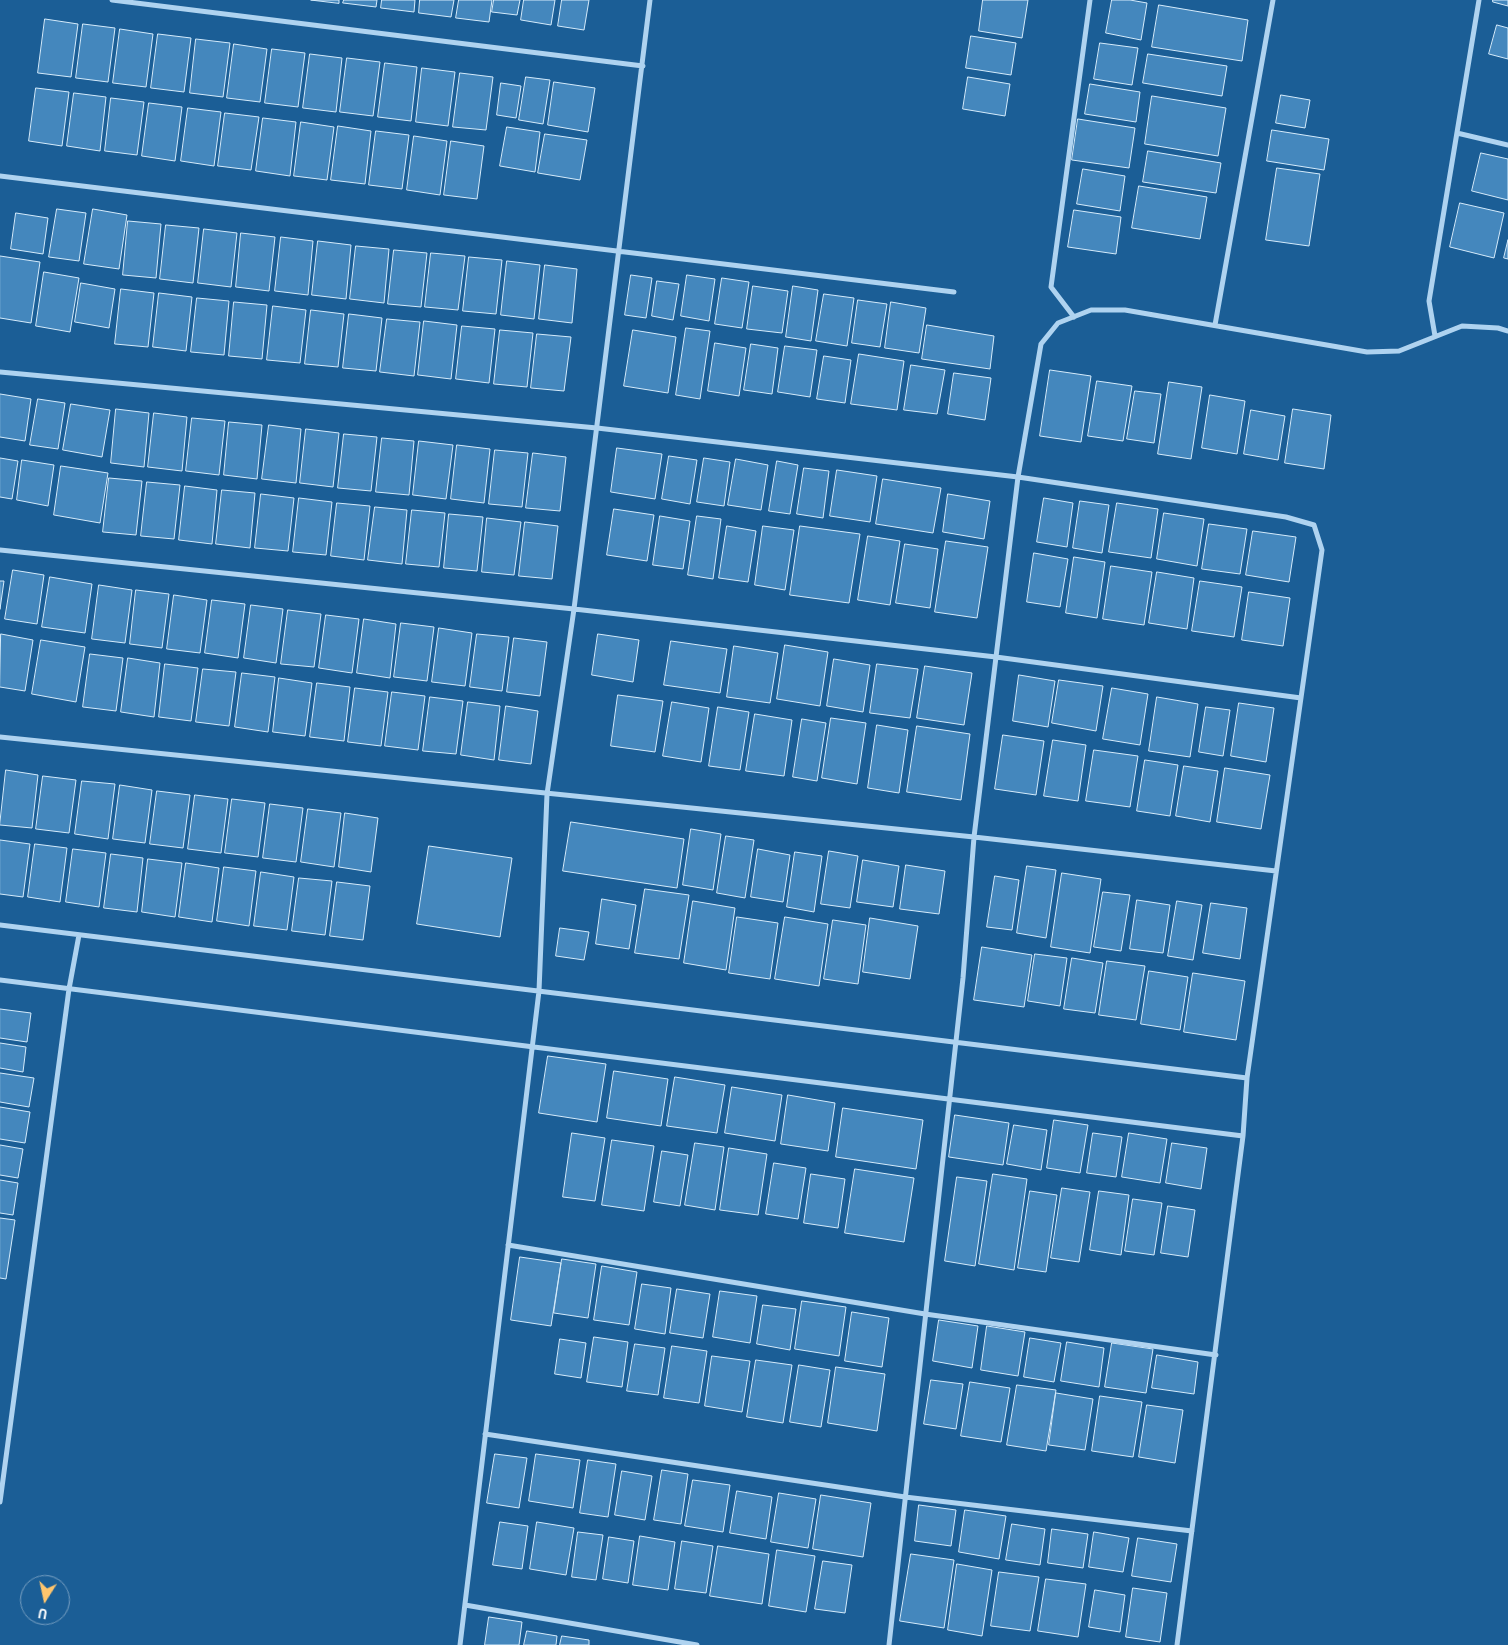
<!DOCTYPE html>
<style>
body{margin:0}
#map{position:relative;width:1508px;height:1645px;overflow:hidden;background:#1b5e96;font-family:"PT Sans",sans-serif}
canvas{display:block}
.north{position:absolute;left:20px;top:1575px;width:50px;height:50px;box-sizing:border-box;background:#1b5e96;border:1px solid #769ec0;border-radius:50%;rotate:190deg;font-size:14px;font-weight:700;line-height:20px;text-align:center;color:#fff}
.north::after{content:'';display:block;margin:auto;width:18px;height:22px;background:#ffc56d;clip-path:polygon(50% 0,100% 100%,50% 72%,0 100%)}
</style>
<div id="map">
<canvas width="1508" height="1645"></canvas>
<div class="north">U</div>
</div>
<script>
const g = document.querySelector('canvas').getContext('2d');
g.lineJoin = 'round';
function fillPath(path, color) {
  g.fillStyle = color;
  g.fill(path, 'evenodd');
}
function trace(path, color, width, dash) {
  g.strokeStyle = color;
  g.lineWidth = width;
  g.lineCap = dash ? 'butt' : 'round';
  g.setLineDash(dash || []);
  g.stroke(path);
}
const building = new Path2D(`
 M311 0H339V3Z
 M344 0H377L376 7 343 3Z
 M382 0H415L414 12 381 8Z
 M420 0H454L451 17 419 13Z
 M459 0H492L489 22 456 18Z
 M494 0H520L517 15 492 12Z
 M524 0H555L551 25 521 20Z
 M562 0H589L584 30 558 26Z
 M983 0H1028L1022 38 979 31Z
 M1112 0H1130L1147 3 1141 40 1106 33Z
 M1493 0H1508V6L1493 2Z
 M1159 5 1248 20 1242 61 1152 47Z
 M45 19 78 24 71 77 38 73Z
 M83 24 115 28 108 82 76 78Z
 M1497 25 1508 28V59L1489 54Z
 M120 29 153 34 146 87 113 83Z
 M158 34 191 38 184 92 151 88Z
 M971 36 1016 43 1011 75 966 68Z
 M196 39 230 43 223 97 190 93Z
 M1100 43 1138 48 1132 85 1094 79Z
 M234 44 267 49 260 102 227 98Z
 M272 49 305 53 298 107 265 103Z
 M310 54 342 58 336 112 303 108Z
 M1148 54 1227 66 1222 96 1143 83Z
 M347 58 380 62 373 116 340 112Z
 M385 63 417 67 411 121 378 117Z
 M422 68 455 72 448 126 416 122Z
 M460 73 493 77 486 130 453 127Z
 M526 77 550 80 543 124 519 120Z
 M968 77 1010 84 1005 116 963 109Z
 M554 82 595 88 588 132 548 125Z
 M501 83 521 86 516 118 497 115Z
 M1090 84 1140 92 1136 122 1085 114Z
 M36 88 69 92 62 146 29 141Z
 M74 93 106 97 100 151 67 146Z
 M1281 95 1310 100 1305 128 1276 123Z
 M1152 96 1226 108 1218 156 1145 144Z
 M111 98 144 102 137 155 105 151Z
 M149 103 182 107 175 161 142 156Z
 M188 108 221 112 214 166 181 161Z
 M225 113 259 117 251 170 218 166Z
 M263 118 296 122 290 176 256 171Z
 M1078 119 1135 128 1129 168 1072 160Z
 M301 122 334 127 327 180 294 176Z
 M338 126 371 131 365 184 331 180Z
 M507 127 540 132 535 172 500 166Z
 M1272 130 1329 139 1324 170 1267 161Z
 M376 131 409 135 402 189 369 185Z
 M545 134 587 140 580 180 538 173Z
 M414 136 447 141 440 195 407 190Z
 M451 141 484 146 477 199 444 195Z
 M1148 151 1221 163 1216 193 1143 182Z
 M1481 153 1508 159V200L1472 191Z
 M1277 168 1320 174 1309 246 1266 240Z
 M1083 169 1125 176 1120 211 1077 204Z
 M1139 186 1207 197 1200 239 1132 228Z
 M1460 203 1504 213 1494 258 1450 247Z
 M57 209 86 213 79 261 49 257Z
 M93 209 127 215 119 269 84 264Z
 M1074 210 1121 217 1116 254 1068 247Z
 M16 213 48 218 43 254 11 249Z
 M128 221 161 224 156 278 123 275Z
 M166 225 199 228 193 283 160 279Z
 M204 229 237 233 231 287 198 283Z
 M241 233 275 237 269 291 236 287Z
 M281 237 313 241 308 295 275 291Z
 M1508 240V259L1504 258Z
 M318 241 351 245 346 299 312 295Z
 M356 246 389 249 384 303 350 299Z
 M394 250 427 253 421 307 388 304Z
 M431 253 465 256 458 310 425 307Z
 M0 256 40 262 31 323 0 318Z
 M469 257 502 260 496 314 463 311Z
 M507 261 540 265 534 319 501 315Z
 M545 265 577 269 572 323 539 319Z
 M44 272 79 278 70 332 36 326Z
 M631 275 652 278 646 318 625 315Z
 M687 275 715 279 709 321 681 316Z
 M722 278 749 282 742 328 715 324Z
 M657 281 679 284 673 320 652 316Z
 M81 283 115 289 109 328 75 322Z
 M753 286 788 291 782 333 747 329Z
 M793 286 818 290 811 341 786 337Z
 M121 289 154 293 148 347 115 344Z
 M159 293 192 297 186 351 153 347Z
 M824 294 854 298 847 346 816 341Z
 M197 298 229 301 224 355 191 352Z
 M858 300 887 304 880 347 852 343Z
 M234 302 267 305 262 359 229 356Z
 M891 302 926 308 919 353 885 348Z
 M273 306 306 310 300 363 267 360Z
 M311 310 344 314 338 367 305 364Z
 M349 314 382 318 376 371 343 368Z
 M387 319 420 322 414 376 380 372Z
 M424 321 457 325 451 379 418 375Z
 M927 325 994 336 990 369 922 359Z
 M462 326 495 329 489 383 456 379Z
 M686 328 710 331 700 399 676 395Z
 M500 330 533 333 527 387 494 384Z
 M633 330 676 337 668 393 624 386Z
 M537 334 571 337 564 391 531 388Z
 M715 343 746 348 739 396 708 391Z
 M751 344 778 348 772 394 744 390Z
 M785 346 817 350 810 397 778 392Z
 M859 354 904 361 897 410 851 404Z
 M824 356 851 360 845 403 817 399Z
 M911 365 945 370 937 414 904 410Z
 M1050 370 1091 376 1081 442 1040 436Z
 M954 373 991 378 985 420 948 414Z
 M1097 381 1132 386 1123 441 1088 436Z
 M1169 382 1202 387 1191 459 1158 454Z
 M1135 391 1161 394 1154 443 1127 439Z
 M0 394 31 399 25 441 0 437Z
 M1210 395 1245 401 1237 454 1202 448Z
 M38 399 65 403 58 449 30 445Z
 M71 404 110 410 102 457 63 450Z
 M116 409 149 413 144 467 111 463Z
 M1293 409 1331 415 1324 469 1285 463Z
 M1251 410 1285 416 1278 460 1244 454Z
 M154 413 187 417 182 471 148 467Z
 M192 418 225 421 219 475 186 471Z
 M229 422 262 425 257 479 224 475Z
 M269 425 301 429 296 483 262 479Z
 M306 429 339 433 333 487 300 483Z
 M344 434 377 437 371 491 338 488Z
 M382 438 414 441 409 495 376 492Z
 M419 441 453 445 446 499 413 495Z
 M457 445 490 449 484 503 451 499Z
 M617 448 662 454 655 499 611 492Z
 M495 450 528 453 522 507 489 504Z
 M533 453 566 457 560 511 526 508Z
 M669 456 697 460 690 504 662 499Z
 M0 458 18 461 12 499 0 497Z
 M704 458 730 462 724 506 697 502Z
 M736 459 768 465 761 510 728 505Z
 M22 460 54 465 48 506 17 500Z
 M777 461 798 465 790 514 769 511Z
 M61 466 108 473 100 523 54 515Z
 M804 468 829 471 823 518 797 514Z
 M837 470 877 476 870 522 830 516Z
 M109 478 142 481 136 535 103 532Z
 M883 479 941 488 933 533 876 524Z
 M147 482 180 485 174 539 141 536Z
 M185 486 217 490 212 544 179 540Z
 M222 490 255 493 250 548 216 544Z
 M261 494 294 498 288 551 255 548Z
 M948 494 990 501 984 539 943 532Z
 M299 498 332 502 326 555 293 552Z
 M1044 498 1073 503 1067 547 1037 542Z
 M1080 501 1109 505 1102 553 1073 548Z
 M337 503 370 506 364 560 331 556Z
 M1117 503 1158 509 1151 558 1109 552Z
 M375 507 407 510 402 564 368 560Z
 M614 509 654 515 647 561 607 555Z
 M412 510 445 513 439 567 406 564Z
 M1164 513 1204 519 1197 566 1157 559Z
 M449 514 483 517 477 571 444 568Z
 M660 516 690 521 683 569 653 565Z
 M697 516 721 519 713 579 688 575Z
 M487 518 521 522 514 575 482 572Z
 M525 522 558 526 552 579 519 576Z
 M1209 524 1247 529 1240 574 1202 569Z
 M727 526 756 531 748 582 719 578Z
 M763 526 794 530 785 590 755 585Z
 M800 526 860 534 849 603 790 595Z
 M1253 531 1296 537 1289 582 1246 575Z
 M868 536 900 541 890 605 858 600Z
 M946 541 988 547 977 618 935 612Z
 M905 544 938 549 930 608 896 603Z
 M1034 553 1068 559 1060 607 1027 602Z
 M1074 557 1105 562 1097 618 1066 613Z
 M1111 566 1152 572 1144 625 1103 619Z
 M13 570 44 575 37 624 5 619Z
 M1157 572 1194 578 1187 629 1149 623Z
 M50 577 92 584 85 633 42 627Z
 M0 581H4L0 609Z
 M1200 581 1242 587 1234 637 1192 631Z
 M99 585 132 590 125 643 92 639Z
 M136 590 169 594 162 648 130 644Z
 M1249 592 1290 598 1283 646 1242 640Z
 M174 595 207 600 200 653 167 649Z
 M212 600 245 604 238 658 205 653Z
 M251 605 283 609 276 663 244 658Z
 M288 610 321 614 314 667 281 664Z
 M326 615 359 619 352 673 319 668Z
 M364 619 396 624 390 678 357 673Z
 M401 623 434 627 427 681 394 677Z
 M439 628 472 633 465 686 432 682Z
 M1 634 33 640 25 691 0 687Z
 M477 634 509 637 502 691 470 687Z
 M598 634 639 640 633 682 592 675Z
 M514 638 547 642 540 696 507 692Z
 M41 640 85 647 76 702 32 694Z
 M671 641 727 649 720 693 664 685Z
 M785 645 828 652 820 706 777 699Z
 M734 646 778 653 770 703 727 697Z
 M90 654 123 658 116 711 83 707Z
 M128 658 160 663 154 717 121 712Z
 M834 659 870 665 863 712 827 706Z
 M165 664 198 668 191 721 159 717Z
 M877 664 918 669 910 718 870 713Z
 M925 666 972 673 964 725 917 718Z
 M203 669 236 672 229 726 196 722Z
 M242 673 275 677 268 732 235 727Z
 M1019 675 1055 681 1048 727 1013 721Z
 M279 678 312 683 305 736 273 732Z
 M1059 680 1103 686 1096 731 1052 723Z
 M317 683 350 687 344 741 310 737Z
 M355 688 388 692 381 746 348 742Z
 M1112 688 1148 694 1140 745 1103 739Z
 M392 692 425 696 418 750 385 746Z
 M618 695 663 701 655 752 611 746Z
 M430 697 463 701 456 754 423 751Z
 M1157 697 1198 704 1190 757 1149 751Z
 M468 702 500 706 494 760 461 755Z
 M672 702 709 708 701 762 663 756Z
 M1239 703 1274 708 1266 762 1231 756Z
 M506 706 538 711 531 764 499 760Z
 M718 707 749 712 740 770 709 766Z
 M1206 707 1230 710 1223 756 1199 752Z
 M755 714 792 720 784 776 746 771Z
 M831 718 866 723 857 784 822 778Z
 M802 719 826 723 817 781 793 777Z
 M877 725 908 730 899 793 868 788Z
 M917 726 970 734 961 800 907 792Z
 M1003 735 1044 741 1036 795 995 789Z
 M1053 740 1086 745 1078 801 1044 796Z
 M1094 750 1138 756 1130 807 1086 801Z
 M1145 760 1178 765 1170 816 1137 811Z
 M1184 766 1218 771 1210 822 1176 816Z
 M1225 768 1270 775 1261 829 1217 822Z
 M6 770 38 775 32 828 0 825Z
 M43 776 76 780 69 833 36 829Z
 M82 781 115 784 108 839 75 834Z
 M120 785 152 790 145 843 113 839Z
 M157 791 190 795 183 848 150 844Z
 M195 795 228 799 221 853 188 849Z
 M232 799 265 803 258 857 225 853Z
 M270 804 303 808 296 862 263 858Z
 M308 809 341 813 334 867 301 862Z
 M345 813 378 818 371 872 339 867Z
 M571 822 684 839 677 888 563 871Z
 M691 829 721 834 713 890 683 885Z
 M726 836 754 840 745 898 717 893Z
 M0 840 30 844 23 897 0 894Z
 M35 844 67 848 60 902 28 897Z
 M429 846 512 858 500 937 417 924Z
 M73 849 106 853 99 907 66 902Z
 M758 849 790 855 783 902 751 897Z
 M829 851 858 856 850 908 821 904Z
 M795 852 822 856 814 912 787 907Z
 M111 854 143 858 137 912 104 908Z
 M148 859 182 863 175 917 142 912Z
 M863 860 899 866 893 907 857 902Z
 M186 863 219 868 212 922 179 917Z
 M906 865 945 871 939 914 900 909Z
 M1027 866 1056 870 1046 938 1017 933Z
 M224 867 256 871 249 926 217 921Z
 M261 872 294 877 287 930 254 926Z
 M1062 873 1101 879 1090 953 1051 947Z
 M995 876 1019 880 1012 930 987 927Z
 M299 878 332 881 325 935 292 931Z
 M337 882 370 886 363 940 330 936Z
 M645 889 689 895 679 959 635 953Z
 M1103 892 1130 895 1121 951 1094 947Z
 M602 899 636 905 629 949 596 944Z
 M1137 900 1170 905 1163 953 1130 949Z
 M693 901 735 908 726 970 684 963Z
 M1177 901 1202 905 1193 960 1168 956Z
 M1211 903 1247 908 1240 959 1203 953Z
 M737 917 778 923 770 979 729 973Z
 M785 917 828 924 819 986 775 979Z
 M870 918 918 926 910 979 863 972Z
 M833 920 866 925 858 984 824 979Z
 M560 928 589 932 584 960 556 956Z
 M982 947 1032 955 1024 1007 974 1000Z
 M1035 954 1067 958 1060 1006 1028 1001Z
 M1072 958 1103 963 1095 1013 1064 1009Z
 M1107 961 1145 966 1136 1020 1099 1015Z
 M1149 971 1188 977 1180 1030 1141 1024Z
 M1193 973 1245 981 1236 1040 1184 1032Z
 M0 1009 31 1013 27 1042 0 1038Z
 M0 1043 26 1047 23 1072 0 1068Z
 M548 1056 606 1064 597 1122 539 1113Z
 M614 1071 668 1079 661 1126 607 1118Z
 M0 1073 34 1078 29 1107 0 1102Z
 M675 1077 725 1085 717 1133 667 1126Z
 M732 1087 782 1095 775 1141 725 1133Z
 M788 1095 835 1103 828 1151 781 1144Z
 M0 1107 30 1112 25 1143 0 1139Z
 M843 1108 923 1120 916 1169 836 1157Z
 M955 1115 1009 1123 1003 1165 949 1157Z
 M1054 1120 1088 1125 1080 1173 1047 1168Z
 M1014 1125 1047 1130 1041 1170 1007 1164Z
 M572 1133 605 1138 595 1201 563 1197Z
 M1093 1133 1122 1137 1116 1177 1087 1173Z
 M1129 1133 1167 1139 1160 1183 1122 1177Z
 M612 1140 654 1146 644 1211 602 1205Z
 M695 1143 724 1147 715 1210 685 1205Z
 M1172 1143 1207 1148 1201 1189 1166 1183Z
 M0 1145 23 1149 18 1178 0 1175Z
 M729 1148 767 1154 758 1215 720 1210Z
 M662 1151 688 1155 680 1206 654 1202Z
 M774 1163 806 1168 798 1219 766 1214Z
 M855 1169 914 1178 904 1242 845 1233Z
 M811 1174 845 1179 838 1228 804 1223Z
 M993 1174 1027 1179 1014 1270 979 1264Z
 M957 1177 987 1181 975 1266 945 1261Z
 M0 1180 18 1183 13 1215 0 1213Z
 M1062 1188 1090 1192 1079 1262 1051 1258Z
 M1030 1191 1057 1195 1046 1272 1018 1268Z
 M1099 1191 1129 1195 1121 1255 1090 1250Z
 M1133 1199 1162 1203 1154 1255 1125 1251Z
 M1168 1206 1195 1210 1188 1257 1161 1253Z
 M0 1218 15 1220 6 1279 0 1278Z
 M520 1257 561 1263 551 1326 511 1320Z
 M562 1259 596 1264 588 1318 554 1313Z
 M602 1266 637 1272 629 1325 594 1320Z
 M642 1284 671 1288 665 1334 635 1329Z
 M677 1289 710 1294 703 1338 670 1333Z
 M720 1291 757 1296 750 1343 713 1337Z
 M802 1301 846 1307 839 1356 795 1349Z
 M763 1305 796 1309 790 1350 757 1344Z
 M852 1312 889 1318 882 1367 845 1361Z
 M939 1320 978 1326 972 1368 933 1361Z
 M987 1326 1025 1332 1018 1376 981 1370Z
 M594 1337 628 1342 622 1387 587 1382Z
 M1030 1338 1061 1343 1054 1382 1024 1377Z
 M560 1339 586 1343 581 1378 555 1374Z
 M1067 1342 1104 1348 1099 1387 1061 1381Z
 M1112 1343 1153 1349 1146 1393 1105 1387Z
 M635 1344 665 1348 658 1395 627 1391Z
 M672 1346 707 1351 699 1403 664 1398Z
 M1157 1355 1198 1362 1194 1394 1152 1388Z
 M712 1356 750 1361 742 1412 705 1406Z
 M756 1360 792 1365 783 1423 747 1417Z
 M799 1365 830 1370 821 1427 790 1422Z
 M836 1367 885 1374 877 1431 828 1423Z
 M931 1380 963 1384 956 1429 924 1424Z
 M970 1382 1010 1388 1001 1442 961 1436Z
 M1017 1385 1056 1390 1046 1451 1007 1445Z
 M1056 1393 1093 1399 1085 1450 1049 1445Z
 M1100 1396 1142 1402 1133 1457 1092 1451Z
 M1147 1405 1183 1410 1175 1463 1139 1457Z
 M495 1454 527 1458 519 1508 487 1503Z
 M536 1454 580 1460 573 1508 529 1501Z
 M588 1460 616 1464 608 1517 580 1513Z
 M662 1470 688 1474 681 1524 654 1520Z
 M622 1471 652 1476 645 1520 615 1515Z
 M693 1480 730 1485 723 1532 685 1526Z
 M737 1491 772 1497 766 1539 730 1533Z
 M779 1493 816 1499 808 1548 771 1542Z
 M821 1495 871 1503 863 1557 813 1549Z
 M919 1505 956 1510 951 1546 915 1541Z
 M965 1510 1006 1516 999 1559 959 1552Z
 M500 1522 528 1526 522 1569 493 1565Z
 M537 1522 574 1528 566 1575 530 1569Z
 M1012 1524 1045 1529 1040 1565 1006 1560Z
 M1052 1529 1088 1534 1083 1568 1048 1563Z
 M578 1532 603 1535 596 1580 572 1577Z
 M1094 1532 1129 1538 1123 1572 1089 1567Z
 M640 1536 675 1542 668 1590 633 1585Z
 M609 1537 634 1541 628 1583 603 1579Z
 M1138 1538 1177 1544 1171 1582 1132 1576Z
 M682 1541 713 1546 706 1593 675 1589Z
 M718 1546 769 1554 762 1604 710 1596Z
 M777 1550 815 1556 806 1612 769 1606Z
 M911 1554 954 1560 944 1628 900 1621Z
 M823 1561 852 1565 845 1613 815 1609Z
 M957 1564 992 1570 982 1636 948 1630Z
 M999 1572 1039 1577 1030 1631 991 1626Z
 M1046 1579 1086 1584 1078 1637 1038 1631Z
 M1133 1588 1167 1593 1160 1642 1126 1637Z
 M1095 1590 1125 1595 1120 1632 1089 1627Z
 M489 1617 522 1622 519 1645H485Z
 M527 1631 557 1636 556 1645H524Z
 M562 1636 589 1640V1645H560Z`);
fillPath(building, '#4487bd');
trace(building, '#d5ebfb', 1);
trace(new Path2D(`
 M112 0 643 66
 M1457 133 1508 145
 M0 176 954 292
 M1074 317 1051 287 1090 0
 M1215 325 1273 0
 M1435 336 1429 301 1479 0
 M0 372 597 428 1018 477 1286 517 1314 525 1322 550 1247 1078 1243 1136 1177 1645
 M0 550 574 609 996 657 1301 698
 M0 737 974 837 1276 871
 M0 925 1247 1078
 M0 980 1243 1136
 M508 1245 925 1314 1216 1355
 M485 1434 905 1497 1192 1531
 M0 1502 69 989 79 935
 M465 1605 697 1645
 M460 1645 539 991 547 794 574 609 650 0
 M889 1645 963 978 974 837 1018 477 1041 344 1058 323 1091 310H1125L1367 352 1399 351 1462 326 1498 328 1508 331`), '#afd3f0', 5);
</script>
